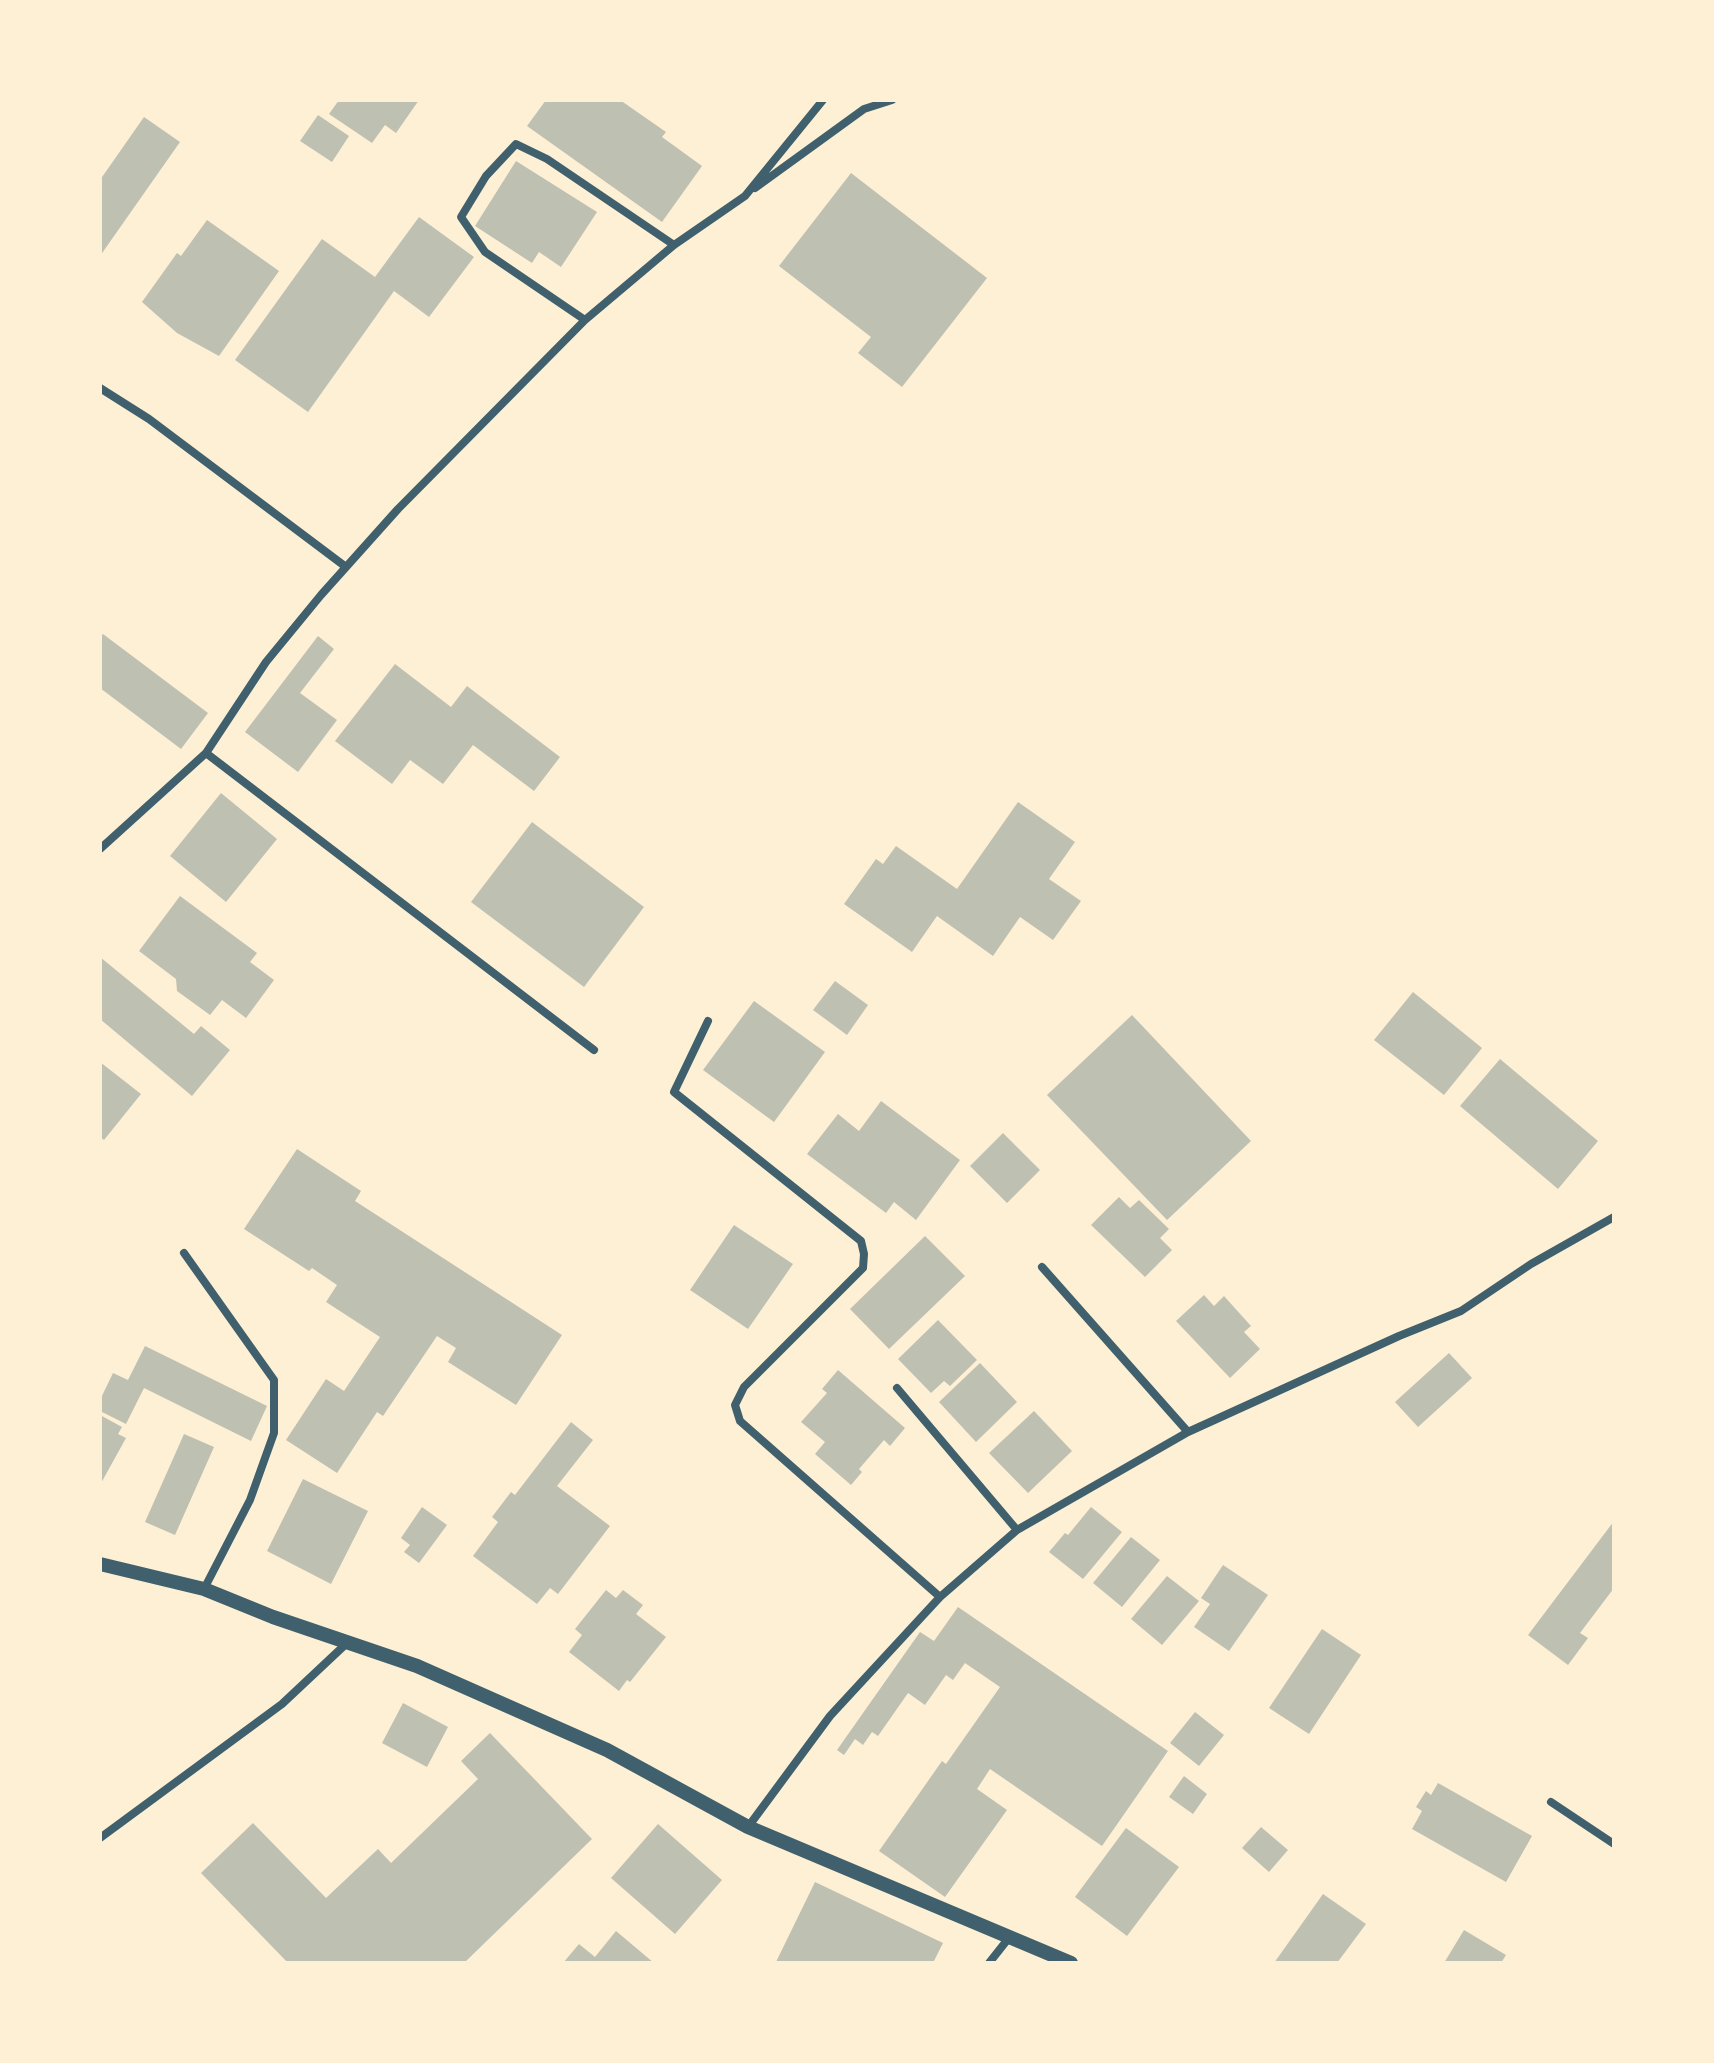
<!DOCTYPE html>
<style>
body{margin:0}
#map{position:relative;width:1714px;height:2063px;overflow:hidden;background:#fdf0d5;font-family:"DejaVu Sans",sans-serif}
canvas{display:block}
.frame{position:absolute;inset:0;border:102px solid #fdf0d5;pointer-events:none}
</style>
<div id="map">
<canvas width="1714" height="2063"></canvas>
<div class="frame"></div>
</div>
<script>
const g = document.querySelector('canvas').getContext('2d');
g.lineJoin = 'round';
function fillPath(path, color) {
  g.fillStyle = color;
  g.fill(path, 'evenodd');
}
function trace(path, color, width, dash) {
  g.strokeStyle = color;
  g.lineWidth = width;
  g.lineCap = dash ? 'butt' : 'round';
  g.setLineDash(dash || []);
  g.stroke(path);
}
fillPath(new Path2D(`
 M339 100H419L396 133 385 125 372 143 329 114Z
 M546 100H620L666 132 662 137 702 166 662 222 527 126Z
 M318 115 349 136 332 162 300 141Z
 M144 117 180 142 100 256V180Z
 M516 161 597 212 561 267 539 252 532 263 475 226Z
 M851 173 987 278 902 387 858 353 871 337 779 266Z
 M419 217 474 257 429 317 394 291 308 412 235 360 322 239 375 277Z
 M207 220 279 271 219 356 177 333 142 302 177 253 181 256Z
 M103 634 208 713 181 749 100 688V638Z
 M318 636 334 649 300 693 337 720 298 772 245 732Z
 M395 664 451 707 467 686 560 757 534 791 473 745 443 784 410 760 392 784 335 741Z
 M221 793 277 839 226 902 170 856Z
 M1018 802 1075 842 1049 879 1081 901 1053 940 1020 917 993 956 937 916 912 952 844 904 876 859 883 864 896 846 957 889Z
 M532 822 644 907 584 987 471 902Z
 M180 896 257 953 250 962 274 980 246 1018 222 1000 210 1015 177 991 176 979 139 951Z
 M100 957 194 1034 201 1026 230 1050 192 1096 100 1019Z
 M835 981 868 1005 847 1035 813 1010Z
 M1413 992 1482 1048 1444 1095 1374 1040Z
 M754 1001 825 1052 774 1122 703 1070Z
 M1132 1015 1251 1141 1167 1220 1047 1095Z
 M1500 1059 1598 1141 1558 1189 1460 1106Z
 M100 1062 141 1094 104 1140 100 1137Z
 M881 1101 960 1160 916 1220 894 1202 886 1213 807 1154 838 1114 859 1131Z
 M1003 1133 1040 1170 1007 1203 970 1166Z
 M297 1149 361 1191 355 1201 562 1335 516 1405 448 1362 456 1348 437 1336 383 1416 377 1412 337 1473 286 1440 326 1379 344 1391 380 1337 326 1302 337 1285 312 1268 309 1271 244 1229Z
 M1119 1197 1130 1208 1139 1200 1169 1229 1160 1238 1172 1250 1145 1277 1091 1225Z
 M734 1225 793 1264 748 1329 690 1290Z
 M925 1236 965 1276 889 1349 850 1309Z
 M1204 1295 1214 1306 1224 1296 1251 1326 1244 1332 1260 1349 1230 1378 1176 1321Z
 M938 1320 977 1360 950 1386 944 1381 931 1393 898 1359Z
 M145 1346 267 1406 251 1441 144 1388 126 1424 100 1411V1400L113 1373 128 1380Z
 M1449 1353 1472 1378 1418 1427 1395 1402Z
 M980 1363 1017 1402 976 1442 939 1402Z
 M838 1370 905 1428 890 1446 884 1440 859 1469 862 1472 851 1485 815 1454 825 1442 801 1422 827 1393 822 1389Z
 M1034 1411 1072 1451 1028 1493 989 1453Z
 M100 1415 122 1427 118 1434 126 1438 100 1485Z
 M571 1422 593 1440 557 1486 610 1526 558 1594 550 1588 537 1604 473 1556 498 1522 492 1517 511 1492 515 1495Z
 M184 1434 214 1447 175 1535 145 1522Z
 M303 1479 368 1511 331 1584 267 1551Z
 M422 1507 447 1525 419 1563 404 1552 410 1545 401 1538Z
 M1091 1507 1122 1532 1083 1579 1049 1552 1065 1533 1068 1535Z
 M1614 1521V1588L1580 1633 1588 1638 1568 1665 1528 1635Z
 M1131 1537 1160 1560 1122 1607 1093 1583Z
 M1223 1565 1268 1595 1229 1651 1194 1627 1210 1604 1201 1598Z
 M1167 1576 1199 1601 1162 1645 1131 1619Z
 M606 1590 616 1598 623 1590 643 1605 636 1614 666 1637 630 1682 627 1680 619 1691 569 1652 582 1635 575 1629Z
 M958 1607 1168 1751 1102 1846 990 1769 977 1789 1007 1810 945 1897 879 1851 942 1761 946 1764 1000 1687 965 1663 953 1680 946 1675 925 1705 908 1693 878 1736 872 1732 863 1745 855 1739 844 1755 837 1750 920 1632 934 1641Z
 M1322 1629 1361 1655 1309 1734 1269 1708Z
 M403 1703 448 1727 427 1767 382 1743Z
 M1195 1712 1224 1735 1199 1766 1170 1743Z
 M490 1733 592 1839 464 1963H288L201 1873 253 1823 326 1898 378 1849 391 1863 478 1779 461 1761Z
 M1184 1776 1207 1794 1193 1814 1169 1797Z
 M1438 1783 1532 1836 1506 1882 1412 1829 1422 1811 1416 1807 1426 1791 1431 1795Z
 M658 1824 722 1880 675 1934 611 1878Z
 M1261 1827 1288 1850 1269 1872 1242 1848Z
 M1126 1828 1179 1867 1127 1936 1075 1897Z
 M815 1882 943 1943 933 1963 776 1962Z
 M1323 1894 1366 1924 1337 1963H1274Z
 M1464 1930 1506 1955 1501 1963H1444Z
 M616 1931 654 1963H563L579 1944 595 1957Z`), '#bec0b2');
trace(new Path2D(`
 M755 188 864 109 892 100
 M585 320 485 252 461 217 486 176 516 144 547 159 674 245
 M100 388 149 419 346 567
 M206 753 594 1050
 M100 849 206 753 266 662 321 595 398 509 585 320 674 245 745 196 823 100
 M708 1021 674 1092 861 1241 864 1254 863 1268 744 1387 735 1405 740 1421 940 1597
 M184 1253 274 1380V1433L250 1500 204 1589
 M1042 1267 1188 1432
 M897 1388 1017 1530
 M1551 1802 1614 1844
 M748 1827 830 1716 940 1597 1017 1530 1188 1432 1399 1336 1461 1311 1531 1264 1614 1217
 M100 1838 282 1704 347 1643
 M989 1963 1008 1939`), '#3f606c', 8);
trace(new Path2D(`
 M100 1564 204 1589 273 1617 417 1666 607 1750 748 1827 1071 1963`), '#3f606c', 14);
</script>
